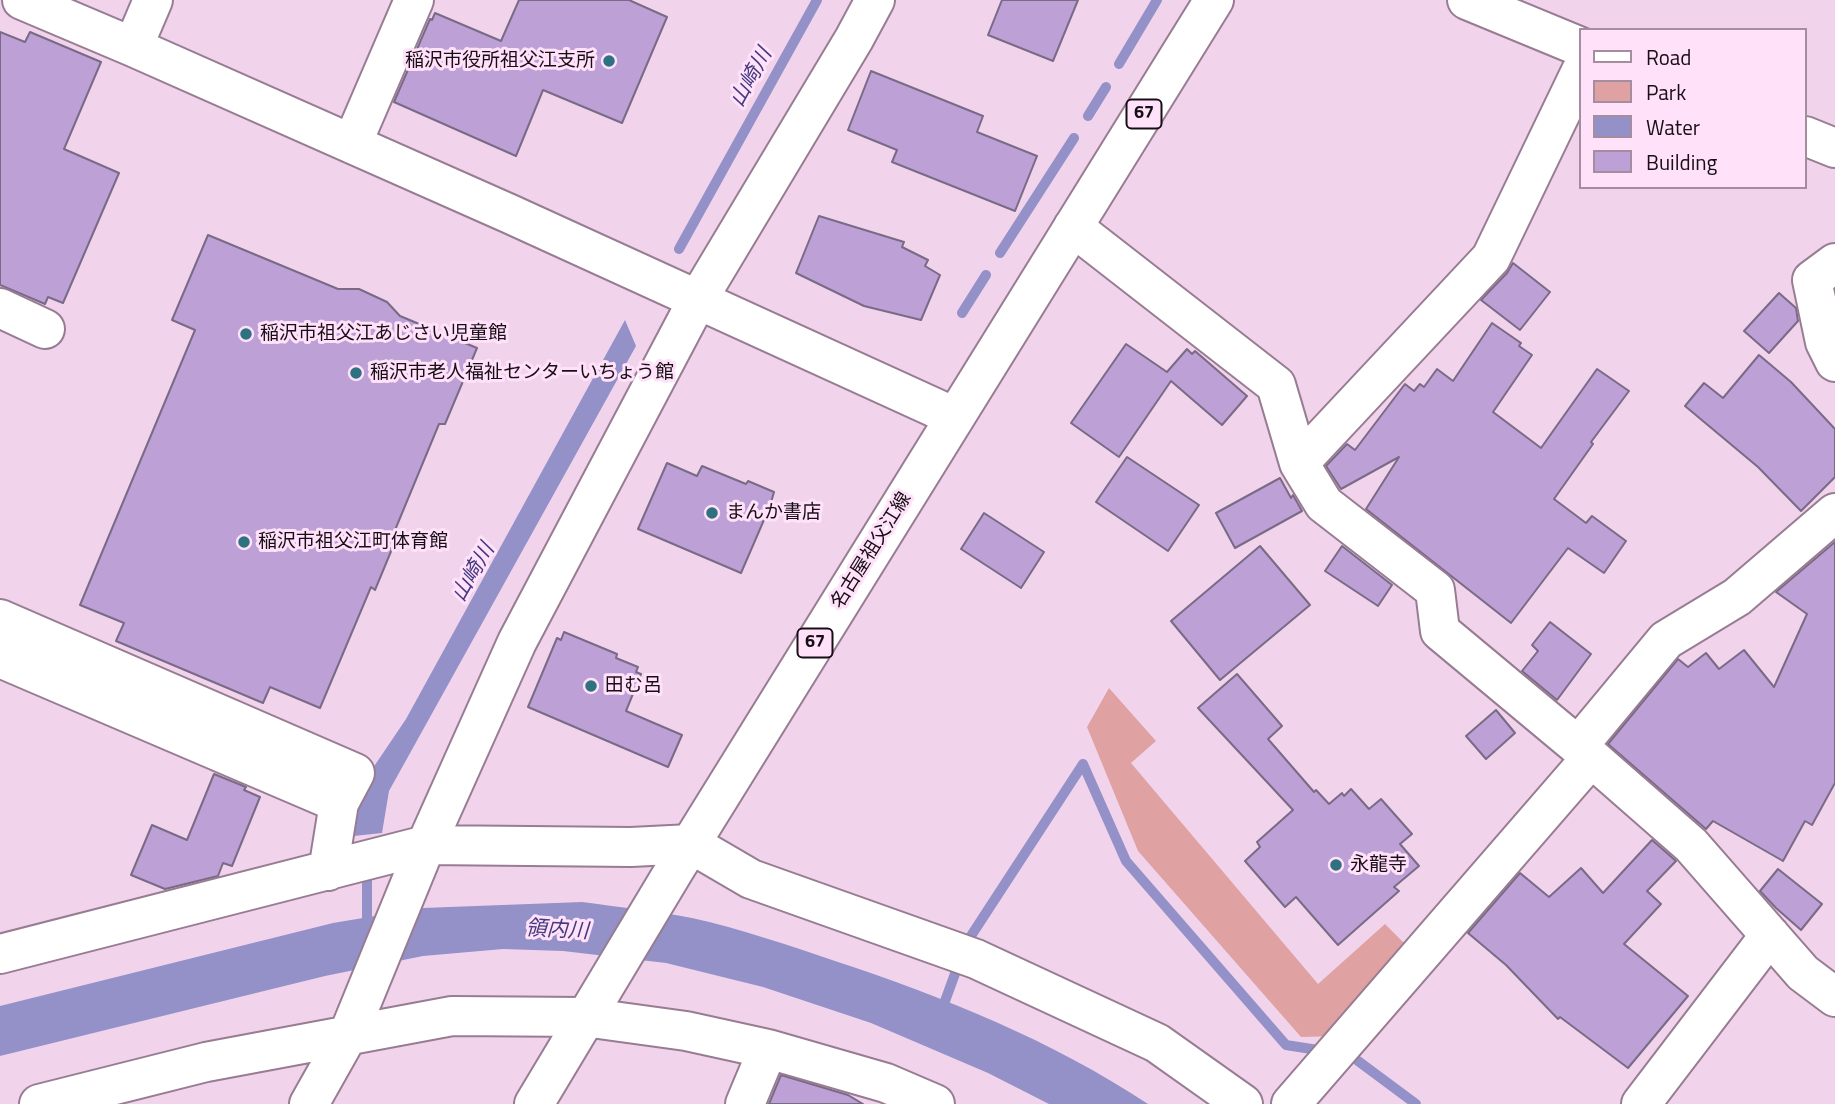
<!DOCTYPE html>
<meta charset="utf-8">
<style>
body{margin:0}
#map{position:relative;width:1835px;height:1104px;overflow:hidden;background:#f1d4ec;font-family:"Titillium Web",sans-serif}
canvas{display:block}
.legend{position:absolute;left:1579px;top:28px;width:228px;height:161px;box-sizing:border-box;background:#ffe1f9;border:2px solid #a38d9e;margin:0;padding:9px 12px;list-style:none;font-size:21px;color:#180e16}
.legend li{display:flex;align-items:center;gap:14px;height:35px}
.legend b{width:35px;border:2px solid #a38d9e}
</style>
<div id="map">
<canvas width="1835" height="1104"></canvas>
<ul class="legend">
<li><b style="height:9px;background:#fff"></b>Road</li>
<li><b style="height:19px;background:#e0a1a2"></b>Park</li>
<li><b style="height:19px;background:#9391c8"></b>Water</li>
<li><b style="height:19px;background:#bda0d6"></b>Building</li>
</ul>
</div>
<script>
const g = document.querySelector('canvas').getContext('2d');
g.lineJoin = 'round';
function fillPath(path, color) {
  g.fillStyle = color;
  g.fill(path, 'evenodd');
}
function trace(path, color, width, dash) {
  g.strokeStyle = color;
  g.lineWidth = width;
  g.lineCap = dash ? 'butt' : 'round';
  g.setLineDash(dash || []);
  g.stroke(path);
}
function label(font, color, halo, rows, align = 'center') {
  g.font = font + ' "Titillium Web","Noto Sans JP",sans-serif';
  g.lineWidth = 6;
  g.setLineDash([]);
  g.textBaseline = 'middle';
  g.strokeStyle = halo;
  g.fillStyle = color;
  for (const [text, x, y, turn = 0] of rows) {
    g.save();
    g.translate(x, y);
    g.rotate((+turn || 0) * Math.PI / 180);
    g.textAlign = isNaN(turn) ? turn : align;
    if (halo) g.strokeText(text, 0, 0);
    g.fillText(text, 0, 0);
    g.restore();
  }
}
fillPath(new Path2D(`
 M1109 688 1156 741 1131 763 1318 984 1385 924 1413 952 1340 1036 1301 1037 1138 851 1087 727Z`), '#e0a1a2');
fillPath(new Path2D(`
 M625 320 636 346 389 791 382 833 354 836 352 799 406 719Z
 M582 902C619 907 656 911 692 918 741 929 788 945 835 961 944 997 1051 1040 1148 1104H1049L988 1073 871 1023 763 987 666 963 563 951 503 949 423 956 325 976 0 1056V1006L333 923 423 908Z`), '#9391c8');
trace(new Path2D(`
 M1119 64 1157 0
 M1088 116 1106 87
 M679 249 817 0
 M1000 253 1074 138
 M962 313 986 275
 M367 931V874
 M967 942 1083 764 1126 861 1286 1045 1324 1051
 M941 1012 956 971
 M1350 1055 1416 1104`), '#9391c8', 10);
const building = new Path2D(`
 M519 0H629L667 17 622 123 543 90 516 156 394 102 430 19 432 20 435 13 501 41Z
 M1002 0H1078L1053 61 988 35Z
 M0 32 25 42 30 32 101 62 64 149 119 173 63 303 48 297 45 304 0 285Z
 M871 71 983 116 977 132 1037 156 1015 211 892 162 897 150 848 130Z
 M819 216 904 242 902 247 928 260 925 266 940 275 921 320 864 306 796 273Z
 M208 235 338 289H359L387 302 400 316 477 348 445 424H439L388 547 392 549 375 590 371 587 320 708 270 687 263 703 116 641 124 623 80 605 195 330 172 320Z
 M1513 263 1550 292 1520 330 1481 300 1507 273Z
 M1779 293 1796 308 1798 321 1769 353 1744 331Z
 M1492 323 1521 343 1519 346 1532 355 1493 412 1541 448 1597 369 1629 391 1591 442 1593 444 1554 499 1586 523 1592 516 1626 541 1604 573 1568 548 1511 623 1366 509 1399 457 1341 489 1326 466 1347 444 1355 450 1405 384 1414 391 1420 384 1424 387 1437 369 1453 381Z
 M1126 344 1167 372 1187 349 1192 354 1195 351 1247 396 1222 425 1171 381 1119 457 1071 423Z
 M1759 355 1791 382 1835 429V477L1801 511 1758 467 1685 406 1704 383 1723 398Z
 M1127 457 1199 505 1168 551 1096 502Z
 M667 463 697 476 702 466 746 484 748 481 774 492 770 506 741 573 638 529Z
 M1280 478 1291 498 1293 495 1302 511 1235 548 1216 513Z
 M984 513 1044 552 1021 588 961 549Z
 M1835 542V783L1812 825 1805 821 1783 861 1713 821 1706 829 1608 744 1678 659 1688 667 1706 653 1719 669 1744 650 1774 687 1807 614 1776 592Z
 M1260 546 1310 605 1220 680 1171 621Z
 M1342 546 1392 585 1378 606 1325 571Z
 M1550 622 1591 654 1557 700 1522 671 1538 651 1532 645Z
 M564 632 617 654 616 658 638 667 636 672 641 674 626 711 682 735 668 767 528 707 557 638 561 640Z
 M1237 674 1282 726 1268 739 1314 792 1316 790 1329 804 1342 793 1344 796 1351 789 1369 809 1381 799 1412 834 1400 844 1419 866 1394 887 1399 891 1338 945 1296 897 1285 907 1245 861 1260 847 1257 842 1293 810 1198 708Z
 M1496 710 1515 733 1486 759 1466 736Z
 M214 774 246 787 244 790 260 797 232 866 223 863 218 876 165 889 131 875 152 825 187 840Z
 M1652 840 1676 861 1647 891 1661 904 1624 944 1688 996 1628 1068 1560 1017 1558 1019 1506 965 1468 933 1520 873 1549 897 1581 868 1603 893Z
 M1778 869 1822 904 1801 930 1776 908 1760 891Z
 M781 1075 848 1095 863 1104H769Z`);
fillPath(building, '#bda0d6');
trace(building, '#796a86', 2);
const minor = new Path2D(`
 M22 0 133 47 510 214 955 417
 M1467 0 1581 47
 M133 47 153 0
 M1805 136 1835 148
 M352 144 414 0
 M1073 227 1276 385 1299 463 1324 504 1435 590 1440 631 1578 746 1691 845 1803 973 1835 997
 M1835 263 1812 280 1825 342 1835 362
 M0 308 45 329
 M1299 463 1491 258 1581 71
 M0 619 355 773 339 803 328 871
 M0 658 339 803
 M1578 746 1666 640 1737 597 1835 513
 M0 954 426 845 631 847 691 844 751 879 976 959 1157 1043 1243 1104
 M39 1104 206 1062 452 1016 584 1017 686 1031 768 1049 886 1083 935 1104
 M309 1104 349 1033 426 845 517 642 698 299 854 39 875 0
 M745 1104 768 1049
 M1291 1104 1591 758
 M1641 1104 1770 935`);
const major = new Path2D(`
 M534 1104 675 869 1214 0`);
trace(minor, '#977c92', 42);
trace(major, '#977c92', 42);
trace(minor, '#fff', 38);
trace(major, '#fff', 38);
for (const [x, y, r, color] of [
 [609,61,7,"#2e7282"],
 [246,334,7,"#2e7282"],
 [356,373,7,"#2e7282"],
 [712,513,7,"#2e7282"],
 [244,542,7,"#2e7282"],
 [591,686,7,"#2e7282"],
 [1336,865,7,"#2e7282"]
]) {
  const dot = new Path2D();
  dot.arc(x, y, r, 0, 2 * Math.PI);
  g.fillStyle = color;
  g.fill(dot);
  trace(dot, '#ffe1f9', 2.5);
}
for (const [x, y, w] of [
 [1144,114,35],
 [815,643,35]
]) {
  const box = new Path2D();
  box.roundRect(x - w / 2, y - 14.5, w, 29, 5);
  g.fillStyle = '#ffe1f9';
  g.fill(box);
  trace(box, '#180e16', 2);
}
label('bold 18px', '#180e16', null, [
 ["67",1144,114],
 ["67",815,643]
]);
label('19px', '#180e16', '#ffe1f9', [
 ["稲沢市役所祖父江支所",595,61,"right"],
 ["稲沢市祖父江あじさい児童館",260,334],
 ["稲沢市老人福祉センターいちょう館",370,373],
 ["まんか書店",726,513],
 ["稲沢市祖父江町体育館",258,542],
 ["田む呂",605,686],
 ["永龍寺",1350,865]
], 'left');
label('19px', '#180e16', '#ffe1f9', [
 ["名古屋祖父江線",872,551,-58]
]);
label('italic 21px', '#433a7f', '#ffe1f9', [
 ["山崎川",752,78,-61],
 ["山崎川",474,573,-60],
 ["領内川",557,931,3]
]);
</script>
